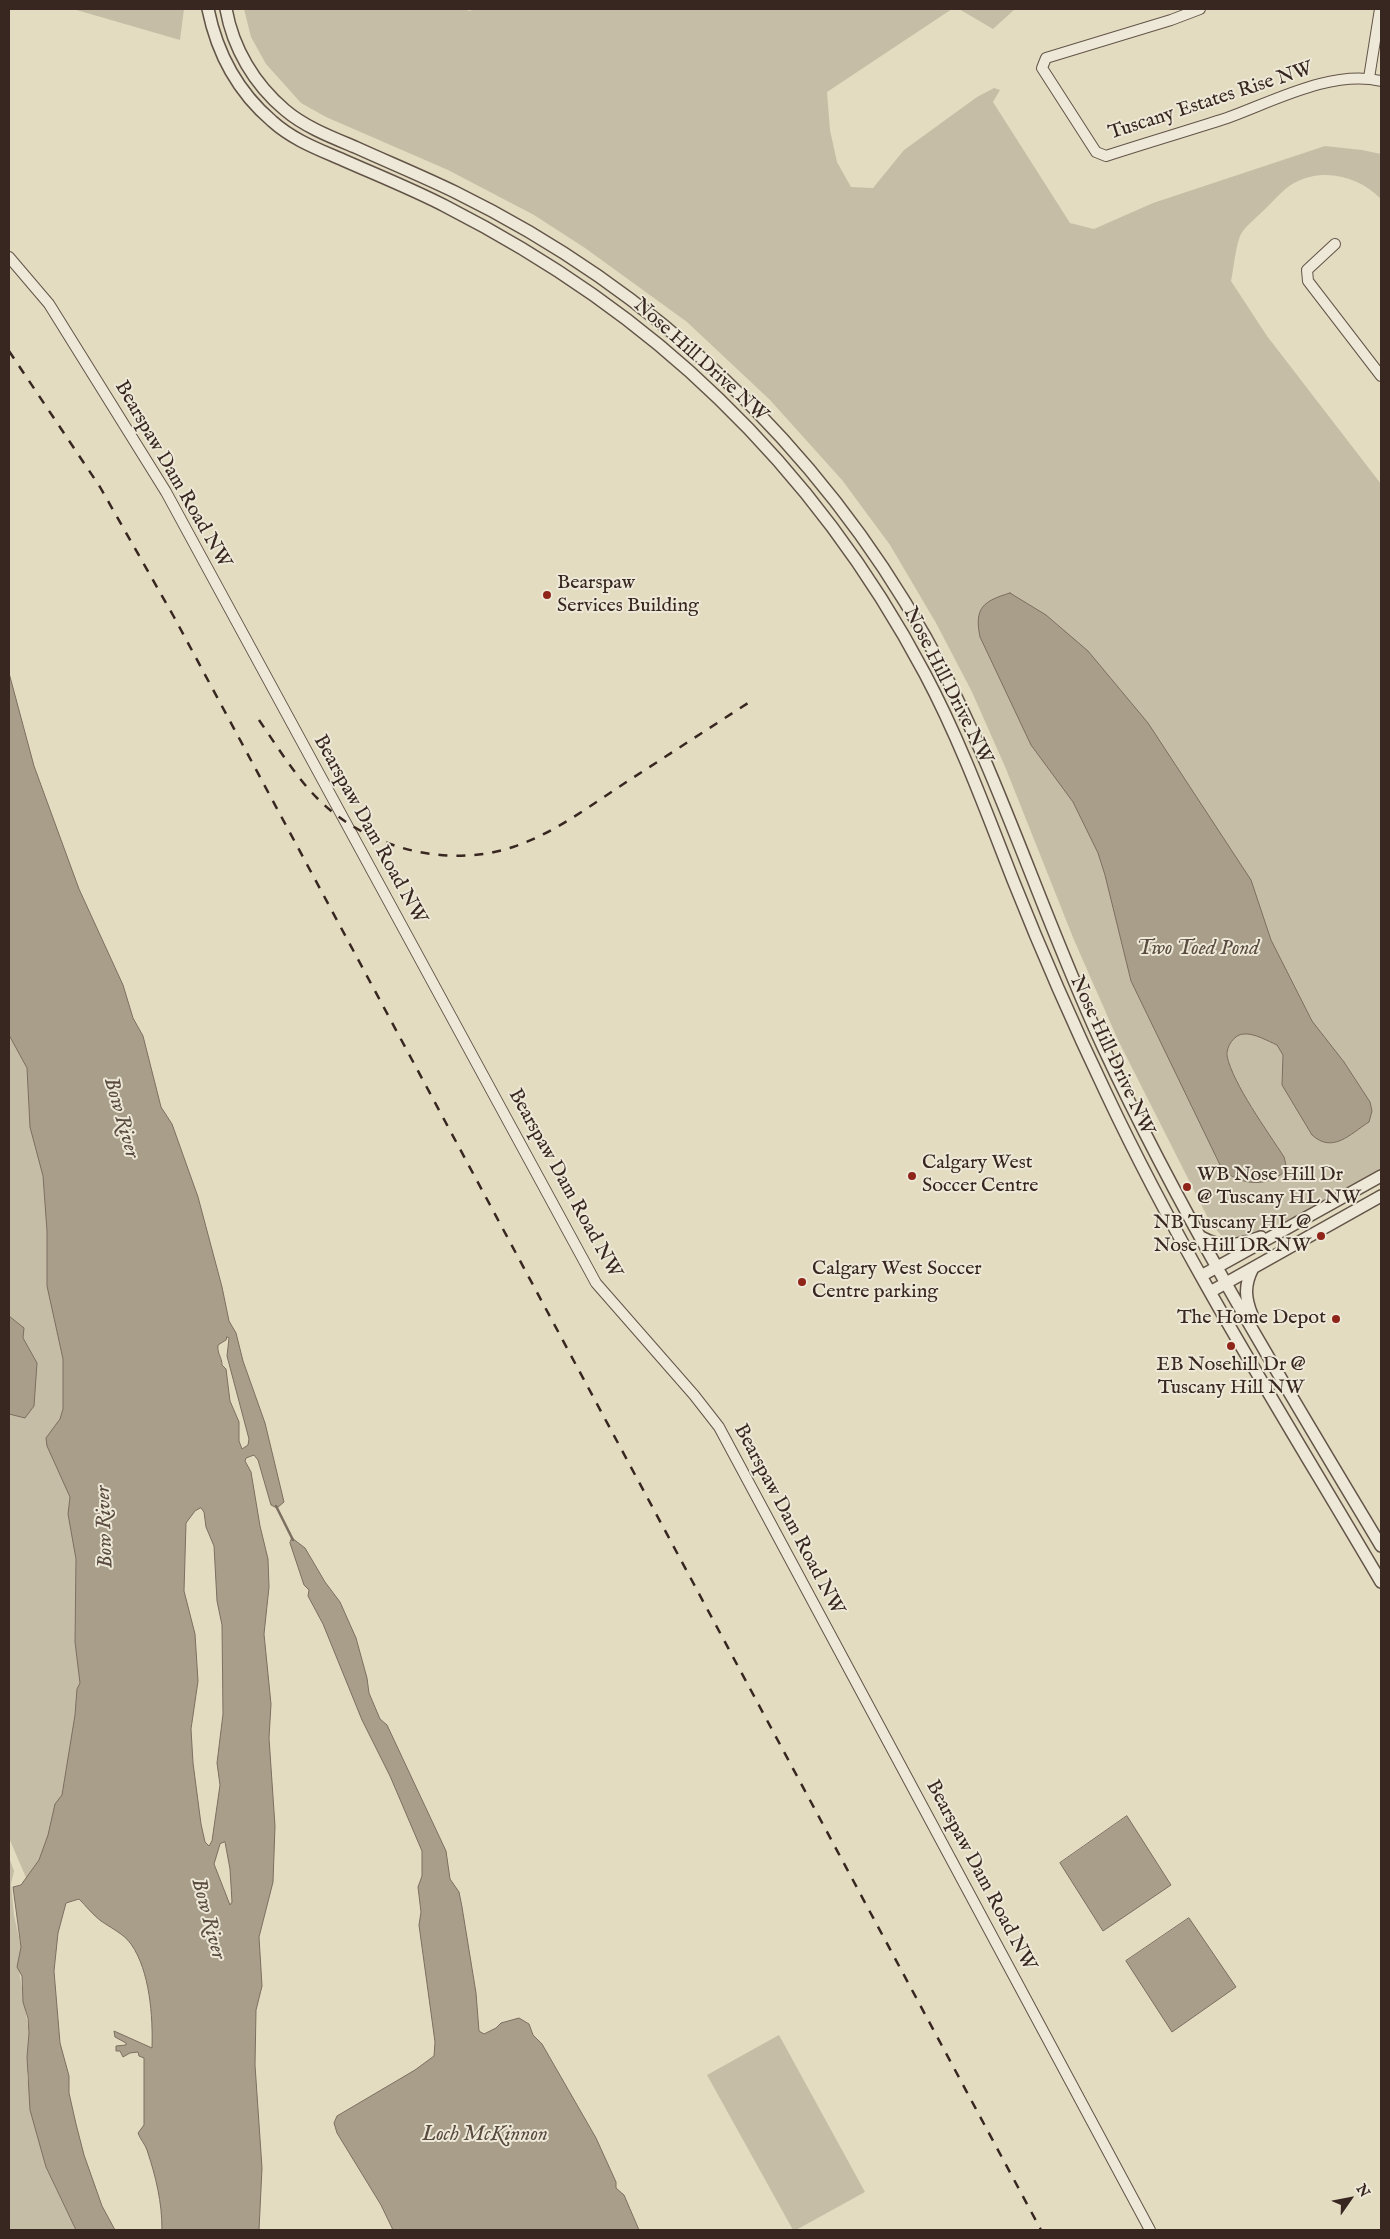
<!DOCTYPE html>
<style>
body{margin:0}
#map{position:relative;width:1390px;height:2239px;overflow:hidden;background:#e3dcc1;font-family:"IM FELL English",serif}
canvas{display:block}
.frame{position:absolute;inset:0;border:10px solid #382720;pointer-events:none}
.north{position:absolute;left:1325px;top:2174px;width:50px;height:50px;-webkit-text-stroke:4px #ede8d7;paint-order:stroke;rotate:57deg;font-size:14px;font-weight:700;line-height:20px;text-align:center;color:#382720}
.north::after{content:'';display:block;margin:auto;width:18px;height:22px;background:#382720;clip-path:polygon(50% 0,100% 100%,50% 72%,0 100%)}
</style>
<div id="map">
<canvas width="1390" height="2239"></canvas>
<div class="frame"></div>
<div class="north">N</div>
</div>
<script>
const g = document.querySelector('canvas').getContext('2d');
g.lineJoin = 'round';
function fillPath(path, color) {
  g.fillStyle = color;
  g.fill(path, 'evenodd');
}
function trace(path, color, width, dash) {
  g.strokeStyle = color;
  g.lineWidth = width;
  g.lineCap = dash ? 'butt' : 'round';
  g.setLineDash(dash || []);
  g.stroke(path);
}
function label(font, color, halo, rows, align = 'center') {
  g.font = font + ' "IM FELL English",serif';
  g.lineWidth = 4;
  g.setLineDash([]);
  g.textBaseline = 'middle';
  g.strokeStyle = halo;
  g.fillStyle = color;
  for (const [text, x, y, turn = 0] of rows) {
    g.save();
    g.translate(x, y);
    g.rotate((+turn || 0) * Math.PI / 180);
    g.textAlign = isNaN(turn) ? turn : align;
    if (halo) g.strokeText(text, 0, 0);
    g.fillText(text, 0, 0);
    g.restore();
  }
}
fillPath(new Path2D(`
 M73 9H184L180 40Z
 M244 9H463L470 11 474 9H952L827 92 830 130 837 162 851 187 873 188 904 150 977 97 994 88 1000 90 993 102 1070 223 1094 229 1153 203 1325 146 1362 150 1381 154V199C1359 176 1323 167 1294 183 1282 190 1273 202 1263 211 1256 218 1243 228 1240 236 1235 250 1234 267 1231 281L1267 336 1381 484V1171L1314 1208 1248 1238 1221 1235 1211 1224 1118 1040 1074 940 1006 769 972 692 936 623 890 545 842 480 770 400 687 322 585 248 534 215 448 170 326 117 301 103 266 64 251 37Z
 M959 9H1015L993 29Z
 M9 999 37 1071 72 1374 89 1668 64 1820 30 1887 9 1838Z
 M9 1857 14 1871 11 1884 14 1915 21 1947 19 1970 29 2033 27 2077 46 2167 76 2230H9Z
 M779 2035 865 2192 796 2230H793L707 2075Z`), '#c6bda6');
const water = new Path2D(`
 M1010 593 1046 615 1088 651 1148 723 1251 880 1271 940 1312 1021 1344 1062 1370 1102 1372 1111 1369 1122C1350 1134 1333 1154 1312 1135L1282 1085 1283 1055 1277 1045C1268 1041 1254 1033 1244 1034 1234 1034 1226 1047 1227 1056 1233 1084 1268 1132 1284 1157L1287 1169C1270 1188 1240 1186 1222 1169L1131 981 1105 875 1098 853 1073 802 1031 745 980 637C974 608 983 601 1010 593Z
 M9 673 34 766 79 889 123 985 133 1018 143 1036 161 1107 172 1124 198 1197 222 1287 229 1321 236 1333 243 1361 265 1423 284 1502 277 1508 271 1505 258 1460 254 1455 246 1458 245 1461 251 1472 260 1526 268 1559 269 1587 264 1634 271 1704 269 1738 275 1826 273 1882 259 1937 262 1986 256 2010 255 2065 262 2168 259 2230H162C162 2202 156 2177 147 2150 145 2144 140 2139 138 2133L144 2125V2058L139 2056 138 2052 130 2053 123 2057 120 2051H116V2046L126 2045V2043L115 2037 114 2031 152 2048C153 2017 150 1971 131 1944 124 1934 111 1928 101 1921 93 1915 86 1906 79 1899L66 1903 58 1933 54 1971 60 2043 69 2076V2093L76 2124 84 2155 102 2206 115 2230H76L46 2167 30 2110 27 2057 29 2033 28 2018 23 2002 22 1976 17 1967 21 1947 13 1887 21 1885 39 1860 48 1835 55 1804 62 1795 75 1715 77 1689 80 1683 75 1642 76 1559 68 1514 70 1497 47 1446 46 1438 60 1419 63 1409V1359L47 1286V1231L43 1176 30 1127 27 1068 9 1035ZM227 1337 229 1338 227 1356 249 1439 248 1445 242 1449 239 1441V1422L230 1401 226 1369 222 1365C222 1357 217 1354 218 1345L226 1340ZM201 1508 204 1512 206 1527 214 1546 217 1601 222 1625 223 1714 217 1763 220 1785 212 1841 209 1846 205 1842 201 1824 193 1763 191 1729 198 1681 195 1634 184 1591 186 1523 195 1511ZM225 1842 230 1869 232 1902 230 1905 214 1864 220 1844Z
 M9 1316 24 1328 23 1338 37 1363 34 1406 25 1418 9 1414Z
 M292 1538 305 1548 325 1582 340 1602 356 1638 367 1678 369 1693 380 1719 387 1725 446 1851 450 1879 459 1892 462 1907 476 1993 479 2031 484 2034 496 2028 501 2023 519 2018 529 2024 533 2035 542 2044 596 2138 616 2182V2188L624 2195 639 2230H393L381 2205 337 2133 334 2123 337 2116 415 2070 434 2056 435 2042 419 1925 421 1912 418 1887 422 1876V1851L390 1776 362 1720 323 1624 308 1596 309 1590 304 1585 290 1543Z
 M1127 1816 1171 1885 1103 1931 1060 1863Z
 M1189 1918 1236 1987 1172 2032 1126 1961Z`);
fillPath(water, '#a99e8a');
trace(water, '#7c6e60', 1);
trace(new Path2D(`
 M276 1506 293 1540`), '#7c6e60', 2.5);
const minor = new Path2D(`
 M1200 9 1171 20 1046 58 1042 68 1096 152 1106 156C1146 143 1187 131 1227 118 1272 102 1332 69 1381 81
 M1369 78 1380 9
 M1335 244 1307 270 1308 281 1381 376
 M9 257 49 304 166 492 596 1283 694 1395 719 1427 1150 2230`);
const tertiary = new Path2D(`
 M208 9C217 53 238 92 272 121 293 140 318 149 343 160 377 175 412 189 445 206 545 257 638 320 719 399 802 479 871 572 925 674 960 740 986 811 1013 880 1042 953 1073 1024 1107 1095 1186 1263 1287 1422 1381 1582
 M226 9C233 48 254 84 285 110 305 127 331 137 355 147 388 162 422 176 455 192 553 240 646 304 724 379 803 454 873 543 926 638 998 769 1041 914 1104 1049 1184 1221 1284 1384 1381 1546
 M1201 1237C1225 1250 1237 1245 1261 1237
 M1201 1276 1381 1176
 M1210 1292 1381 1196
 M1252 1315C1245 1298 1244 1285 1253 1268`);
trace(minor, '#635448', 12);
trace(tertiary, '#635448', 14);
trace(minor, '#ede8d7', 10);
trace(tertiary, '#ede8d7', 11);
trace(new Path2D(`
 M9 351 100 487 174 617 1041 2230
 M259 720C277 746 295 776 318 799 367 848 446 869 513 847 555 833 591 805 628 781 668 755 708 729 748 703`), '#382720', 2.5, [9, 9]);
for (const [x, y, r, color] of [
 [547,595,5,"#8f2418"],
 [912,1176,5,"#8f2418"],
 [1187,1187,5,"#8f2418"],
 [1321,1236,5,"#8f2418"],
 [802,1282,5,"#8f2418"],
 [1336,1319,5,"#8f2418"],
 [1231,1346,5,"#8f2418"]
]) {
  const dot = new Path2D();
  dot.arc(x, y, r, 0, 2 * Math.PI);
  g.fillStyle = color;
  g.fill(dot);
  trace(dot, '#ede8d7', 2);
}
label('20px', '#382720', '#ede8d7', [
 ["Tuscany Estates Rise NW",1211,102,-18],
 ["Nose Hill Drive NW",700,361,42],
 ["Bearspaw Dam Road NW",172,475,60],
 ["Nose Hill Drive NW",947,686,63],
 ["Bearspaw Dam Road NW",369,830,61],
 ["Nose Hill Drive NW",1111,1056,65],
 ["Bearspaw Dam Road NW",564,1184,61],
 ["Bearspaw Dam Road NW",788,1520,62],
 ["Bearspaw Dam Road NW",980,1876,62]
]);
label('20px', '#382720', '#ede8d7', [
 ["Bearspaw",557,584],
 ["Services Building",557,607],
 ["Calgary West",922,1164],
 ["Soccer Centre",922,1187],
 ["WB Nose Hill Dr",1197,1176],
 ["@ Tuscany HL NW",1197,1199],
 ["NB Tuscany HL @",1311,1224,"right"],
 ["Nose Hill DR NW",1311,1247,"right"],
 ["Calgary West Soccer",812,1270],
 ["Centre parking",812,1293],
 ["The Home Depot",1326,1319,"right"],
 ["EB Nosehill Dr @",1231,1366,"center"],
 ["Tuscany Hill NW",1231,1389,"center"]
], 'left');
label('italic 21px', '#5a4b40', '#ede8d7', [
 ["Two Toed Pond",1198,950],
 ["Bow River",120,1118,74],
 ["Bow River",106,1527,-92],
 ["Bow River",207,1919,75],
 ["Loch McKinnon",485,2136]
]);
</script>
